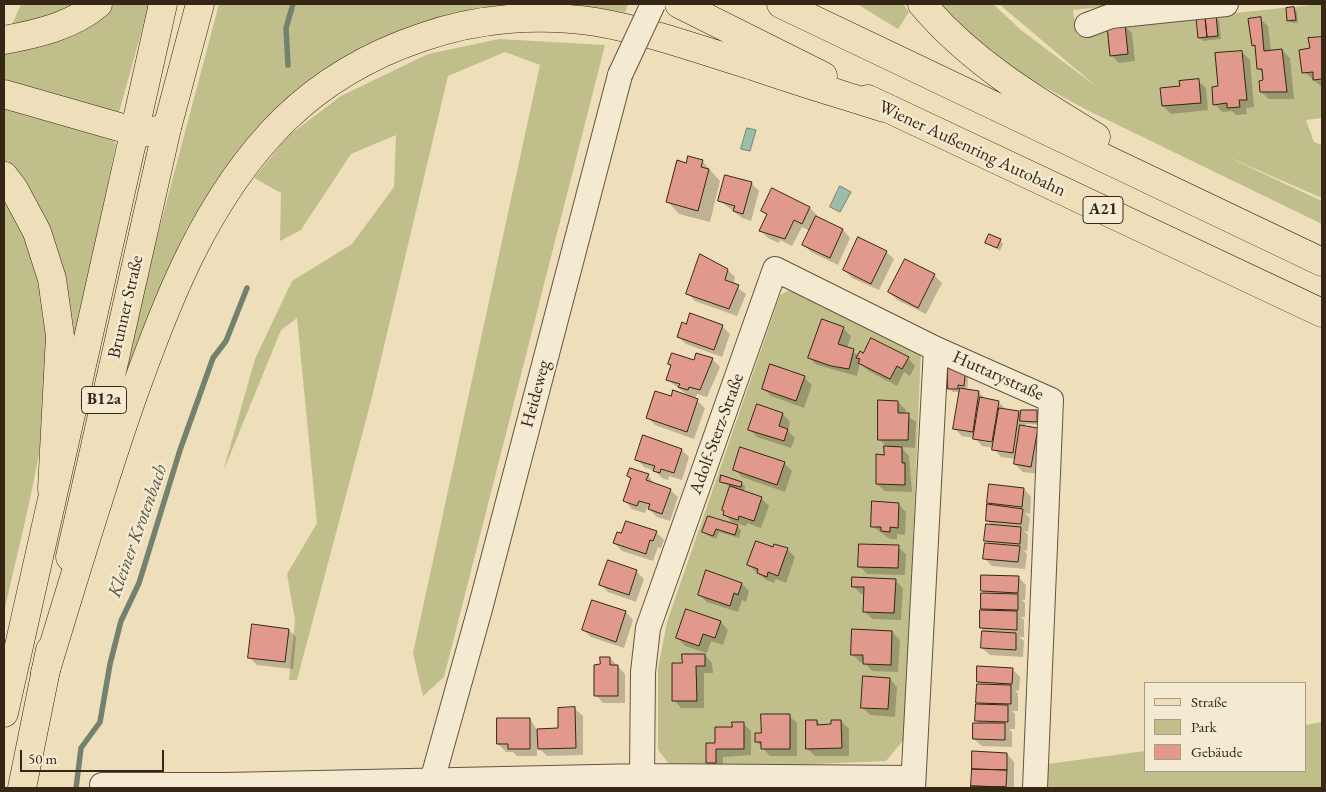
<!DOCTYPE html>
<meta charset="utf-8">
<style>
body{margin:0}
#map{position:relative;width:1326px;height:792px;overflow:hidden;background:#eedeba;font-family:"EB Garamond",serif}
canvas{display:block}
.frame{position:absolute;inset:0;border:5px solid #362616;pointer-events:none}
.legend{position:absolute;left:1144px;top:682px;width:162px;height:90px;box-sizing:border-box;background:#f4ead2;border:1px solid #a89c87;margin:0;padding:6px 9px;list-style:none;font-size:15px;color:#362616}
.legend li{display:flex;align-items:center;gap:10px;height:25px}
.legend b{width:25px;border:1px solid #a89c87}
.scale{position:absolute;left:20px;top:750px;width:144px;height:22px;box-sizing:border-box;border:2px solid #362616;border-top:0;padding-left:6px;font-size:15px;line-height:18px;white-space:nowrap;color:#362616;-webkit-text-stroke:4px #f4ead2;paint-order:stroke}
</style>
<div id="map">
<canvas width="1326" height="792"></canvas>
<div class="frame"></div>
<ul class="legend">
<li><b style="height:6px;background:#eedeba"></b>Straße</li>
<li><b style="height:14px;background:#c0bf8b"></b>Park</li>
<li><b style="height:14px;background:#e1998c"></b>Gebäude</li>
</ul>
<div class="scale">50 m</div>
</div>
<script>
const g = document.querySelector('canvas').getContext('2d');
g.lineJoin = 'round';
function fillPath(path, color) {
  g.fillStyle = color;
  g.fill(path, 'evenodd');
}
function trace(path, color, width, dash) {
  g.strokeStyle = color;
  g.lineWidth = width;
  g.lineCap = dash ? 'butt' : 'round';
  g.setLineDash(dash || []);
  g.stroke(path);
}
function label(font, color, halo, rows, align = 'center') {
  g.font = font + ' "EB Garamond",serif';
  g.lineWidth = 5;
  g.setLineDash([]);
  g.textBaseline = 'middle';
  g.strokeStyle = halo;
  g.fillStyle = color;
  for (const [text, x, y, turn = 0] of rows) {
    g.save();
    g.translate(x, y);
    g.rotate((+turn || 0) * Math.PI / 180);
    g.textAlign = isNaN(turn) ? turn : align;
    if (halo) g.strokeText(text, 0, 0);
    g.fillText(text, 0, 0);
    g.restore();
  }
}
fillPath(new Path2D(`
 M21 4H77L56 17 12 25Z
 M115 4H149L118 116 4 83V51L95 19Z
 M219 4H532L483 7 433 19 402 33 293 101 119 400 154 249Z
 M572 4H628L625 13Z
 M857 4H903L909 12 898 29Z
 M938 4H993L1021 30 1097 87 999 4H1132L1073 10 1077 36 1107 26 1322 4V118L1306 120 1314 142 1322 145V198L1221 154 1322 201V224L1085 109 1008 67Z
 M499 39 605 45 444 677 423 696 413 653 540 65 505 52 448 76 371 401 297 680H289L295 620 287 574 317 523 297 318 281 330 223 472 255 359 292 281 352 244 394 187 396 135 351 154 301 230 280 241 281 193 254 178 288 136 341 96 428 54Z
 M4 105 111 137 116 144 74 345 21 186 4 162Z
 M4 190C13 209 26 228 33 248 72 367 29 497 4 614Z
 M802 283 921 349 905 738 886 761 674 770 658 750V668L667 622 780 295Z
 M1322 722V788H1046L1047 764 1145 751V771H1305V725Z`), '#c0bf8b');
const water = new Path2D(`
 M747 128 756 130 750 151 741 149Z
 M840 186 851 192 840 212 830 207Z`);
fillPath(water, '#9bbdaa');
trace(water, '#73816f', 1);
fillPath(new Path2D(`
 M1294 8 1297 12 1298 23H1292L1288 20Z
 M1215 17 1219 20 1221 39 1203 41 1199 37Z
 M1260 19 1268 26 1271 51 1282 50 1290 58 1294 99H1269L1261 92 1265 81 1264 74 1258 68 1256 48 1253 45Z
 M1124 25 1132 33 1135 61 1119 63 1111 55Z
 M1322 38V87L1304 72 1311 50Z
 M1242 52 1250 60 1254 107 1246 108 1247 114 1236 115 1232 111 1222 112 1215 104 1220 87Z
 M1198 81 1206 88 1208 110 1171 114 1163 106 1162 89 1181 87Z
 M702 161 720 181 710 222 679 214 668 202 687 164Z
 M751 183 759 191 751 221 742 218 719 200Z
 M810 208 817 215 816 218 843 230 850 238 838 265 811 252 804 245 810 231 802 227 792 246 780 240 779 243 768 238 760 230 767 216 763 211Z
 M1000 240 1003 244 1000 251 987 242Z
 M886 252 894 259 879 290 852 278 844 270Z
 M728 270 735 277 734 285 746 294 737 316 695 301 687 293Z
 M934 275 942 283 926 314 897 300 889 292Z
 M722 326 730 334 722 357 686 344 678 337Z
 M843 328 851 336 847 348 859 356 908 358 915 366 910 376 904 372 897 386 867 370 860 363 857 376 817 365 809 358Z
 M712 359 720 367 707 397 697 394 695 399 705 408 694 439 655 425 647 417 672 398H691L668 380 672 367 669 364Z
 M969 371 967 391 979 392 986 400 998 402 1007 410 1019 412 1022 415 1037 411 1040 415V425L1026 424 1025 427 1037 429 1045 437 1039 474 1023 472 1015 464 1016 459 1001 457 994 448 982 446 975 438 962 436 955 429 961 392H953L950 388ZM981 439 999 442 998 444 981 441Z
 M804 377 812 385 804 408 771 396 763 388Z
 M898 402 906 410 905 414 916 422 915 448 901 447 909 456 912 492 885 491 877 484 888 448 879 439Z
 M758 406 783 414 790 422 788 431 795 438 791 448 757 437 750 430Z
 M644 437 682 450 689 457 682 480 669 476 668 480 662 478 655 471 644 467 637 459Z
 M784 463 792 471 785 492 742 477 734 469Z
 M648 475 655 485 670 490 678 497 670 521 657 517 647 507 645 513 632 509 625 501 632 480 628 476Z
 M722 482 741 483 745 486 744 492 761 498 769 506 761 528 747 523 746 526 732 522 724 514 731 487Z
 M1024 489 1031 497 1030 514 1025 513 1030 518 1028 532 1024 531 1028 535 1027 551 1023 550 1027 554 1025 569 992 566 984 558 990 544 985 540 992 525 987 521 992 506 988 502Z
 M898 504 906 512 905 535 897 534V539H890L872 526Z
 M709 518 737 526 741 530 739 538 719 532 716 539 707 535 703 532Z
 M656 532 664 540 661 548 658 547 653 561 622 551 614 543Z
 M898 547 906 554 905 575 867 574 859 566Z
 M774 549H787L795 557 786 583 776 579 774 583 766 580 748 565Z
 M636 571 644 579 636 602 608 592 601 585Z
 M1018 577 1026 585 1025 600H1022L1025 603V617H1021L1024 620V637H1019L1024 641 1023 657 990 655 982 648 985 633 981 628 983 594H985L982 591Z
 M895 580 903 588 901 620 872 619 864 611 865 594H861L853 586Z
 M742 584 749 591 746 602 742 600 738 612 707 602 699 595Z
 M626 612 633 620 624 648 591 637 583 630Z
 M721 622 728 630 723 645 711 641 707 653 685 646 677 638Z
 M289 630 296 637 293 669 257 665 249 657Z
 M892 632 900 640 898 672 872 671 864 662H860L852 654Z
 M705 655 712 663 713 673H704V708H681L674 700 684 664Z
 M610 658 625 674V703H603L596 695 601 666Z
 M1012 669 1020 677 1019 691 1015 690 1018 694V711H1012L1015 714V729H1009L1012 732V747L982 746 974 739 980 724 977 721 981 706 978 702 983 686 978 681Z
 M890 679 897 687 895 717 870 715 862 707Z
 M575 709 583 716V755L547 756 537 746V756H517L513 752H506L498 744 530 719 537 730 560 729Z
 M789 716 797 723V756H770L756 741 762 734Z
 M817 721 821 726H832L841 721 849 729V756H815L807 748Z
 M743 723 751 731V755L723 757V770H715L707 763 717 745 734 728Z
 M974 753 1007 754 1014 762V788H972Z`), '#0003');
trace(new Path2D(`
 M288 65 286 28 293 4
 M76 788 81 748 100 722 110 664 121 621 139 583 180 450 213 358 226 341 247 288`), '#73816f', 5.5);
const building = new Path2D(`
 M1294 7 1296 20 1287 21 1286 8Z
 M1216 15 1218 36 1207 37 1205 17Z
 M1205 17 1207 37 1198 38 1196 18Z
 M1261 17 1264 51 1282 49 1287 92H1260L1259 81 1263 80 1262 69H1257L1255 45 1252 46 1248 19Z
 M1125 24 1128 54 1110 56 1107 26Z
 M1322 37V79L1313 80V72L1302 73 1299 50 1310 48 1308 38Z
 M1242 51 1247 100H1239L1240 107 1227 108V103L1213 105 1212 87 1218 86 1215 53Z
 M1199 79 1201 103 1162 106 1160 88 1180 86 1179 81Z
 M688 156 703 160 701 167 709 169 698 211 666 202 677 160 686 163Z
 M725 175 752 182 743 214 733 211 735 206 718 201Z
 M772 188 810 207 802 224 794 220 785 239 759 231 767 214 761 211Z
 M816 216 843 229 830 258 802 245Z
 M989 234 1001 239 997 248 985 243Z
 M858 237 887 251 871 284 843 270Z
 M700 254 728 269 725 280 739 285 729 309 686 294Z
 M905 259 935 274 918 308 888 292Z
 M690 313 723 325 714 350 677 337 682 322 686 324Z
 M822 319 844 327 838 344 854 349 849 369 831 366 808 358Z
 M871 338 909 357 902 369 897 366 890 379 858 363 860 359 856 358 860 351 863 353Z
 M672 353 694 360 696 353 713 358 700 390 689 387 688 390 678 387 680 384 666 380 671 365 668 364Z
 M770 364 805 376 796 401 762 389Z
 M948 364 966 366 964 386 958 385V389H948Z
 M960 388 979 391 973 432 953 429Z
 M673 390 698 399 687 432 646 418 655 391 671 396Z
 M980 397 999 401 992 442 973 439Z
 M878 400 898 401V413H909L908 440H878Z
 M757 404 783 413 779 426 788 429 784 441 748 430Z
 M999 408 1019 411 1013 453 992 450Z
 M1021 410H1037V422L1020 421Z
 M1020 425 1038 428 1031 467 1014 464Z
 M643 435 682 449 674 473 661 469 660 473 653 471 655 466 635 460Z
 M884 446 902 447V463H905V485L876 484V454L884 455Z
 M740 447 785 462 777 485 733 470Z
 M630 468 649 474 646 480 671 489 662 514 648 509 650 504 639 501 637 506 623 501 631 478 627 476Z
 M721 475 742 482 741 487 720 482Z
 M989 484 1024 488 1022 507 987 503Z
 M730 486 762 497 754 521 739 516 738 520 723 515 724 511 722 510Z
 M872 501 899 503 898 528 890 527V532L881 531V527H871Z
 M987 504 1023 509 1021 524 986 521Z
 M708 516 738 525 735 535 716 529 713 536 702 532Z
 M626 521 657 531 653 541 650 540 646 554 613 543 617 532 621 533Z
 M986 524 1021 527 1020 544 984 541Z
 M756 541 773 547 774 544 788 548 778 576 768 572 767 577 757 573 758 569 747 565Z
 M985 543 1020 546 1018 562 983 559Z
 M859 544 899 545 898 568 858 567Z
 M608 560 637 570 629 595 599 585Z
 M706 570 742 583 738 595 734 593 730 606 698 595Z
 M981 575 1019 576 1018 593 981 591Z
 M852 577 896 579 894 613 863 612 864 587H852Z
 M981 593 1018 594V610L981 609Z
 M592 600 626 611 616 642 582 630Z
 M686 609 721 621 715 638 703 634 699 646 676 638Z
 M980 610 1017 611V630L980 628Z
 M252 624 289 629 285 662 248 658Z
 M852 629 892 631 891 665 863 664V655H851Z
 M982 631 1016 633V650L981 648Z
 M682 654H705V666H696L697 701H672V663H682Z
 M600 657H610V665H618V696H594V665L600 664Z
 M977 666 1013 668 1012 684 977 682Z
 M863 676 890 678 888 709 861 708Z
 M977 684 1011 685V704L976 703Z
 M976 704 1008 705V722L975 721Z
 M575 707 576 748 538 749 537 729 558 728V708Z
 M761 714H790V749H761V742H755V733H761Z
 M497 718H530V749H508V744H497Z
 M806 720H817V725L831 724V720H841L842 748 806 749Z
 M732 722H744V749H716V763H706V743H715V727H732Z
 M973 723H1005V740L973 739Z
 M972 751 1007 753V770L972 769Z
 M972 769 1007 770 1006 787 971 786Z
 M971 786 1006 787V788H971Z`);
fillPath(building, '#e1998c');
trace(building, '#362616', 1);
const minor = new Path2D(`
 M1087 25 1111 16 1226 4
 M642 776 643 672 648 628 775 269 936 349 1051 400 1035 788
 M102 785H225L642 776 913 778
 M430 788 480 609 620 75
 M913 788 936 349`);
const major = new Path2D(`
 M70 557 167 128 200 4
 M4 713 163 4
 M22 788 50 650`);
const highway = new Path2D(`
 M679 4 823 76
 M781 4 1322 262
 M922 4C970 61 1033 99 1096 137
 M4 40C37 34 72 26 98 4
 M4 94 133 131 142 133 167 128
 M868 99 1322 313
 M4 176 14 189 37 232 52 279 60 336 52 489
 M45 673C72 585 98 497 128 410 164 307 205 198 284 120 323 82 372 54 423 37 477 18 539 13 596 22 649 31 701 50 753 66 796 81 840 94 884 108`);
trace(minor, '#64543f', 26);
trace(major, '#362616', 29);
trace(highway, '#362616', 29);
trace(minor, '#f4ead2', 24);
trace(major, '#eedeba', 28);
trace(highway, '#eedeba', 28);
const minorBridge = new Path2D(`
 M620 75 653 4`);
trace(minorBridge, '#64543f', 26, []);
trace(minorBridge, '#f4ead2', 24);
for (const [x, y, w] of [
 [1103,210,40],
 [104,400,45]
]) {
  const box = new Path2D();
  box.roundRect(x - w / 2, y - 13.5, w, 27, 4);
  g.fillStyle = '#f4ead2';
  g.fill(box);
  trace(box, '#362616', 1);
}
label('bold 16px', '#362616', null, [
 ["A21",1103,210],
 ["B12a",104,400]
]);
label('18px', '#362616', '#f4ead2', [
 ["Wiener Außenring Autobahn",972,149,25],
 ["Brunner Straße",126,307,-77],
 ["Huttarystraße",998,376,24],
 ["Heideweg",536,394,-75],
 ["Adolf-Sterz-Straße",717,434,-70]
]);
label('italic 19px', '#545342', '#f4ead2', [
 ["Kleiner Krotenbach",138,531,-70]
]);
</script>
